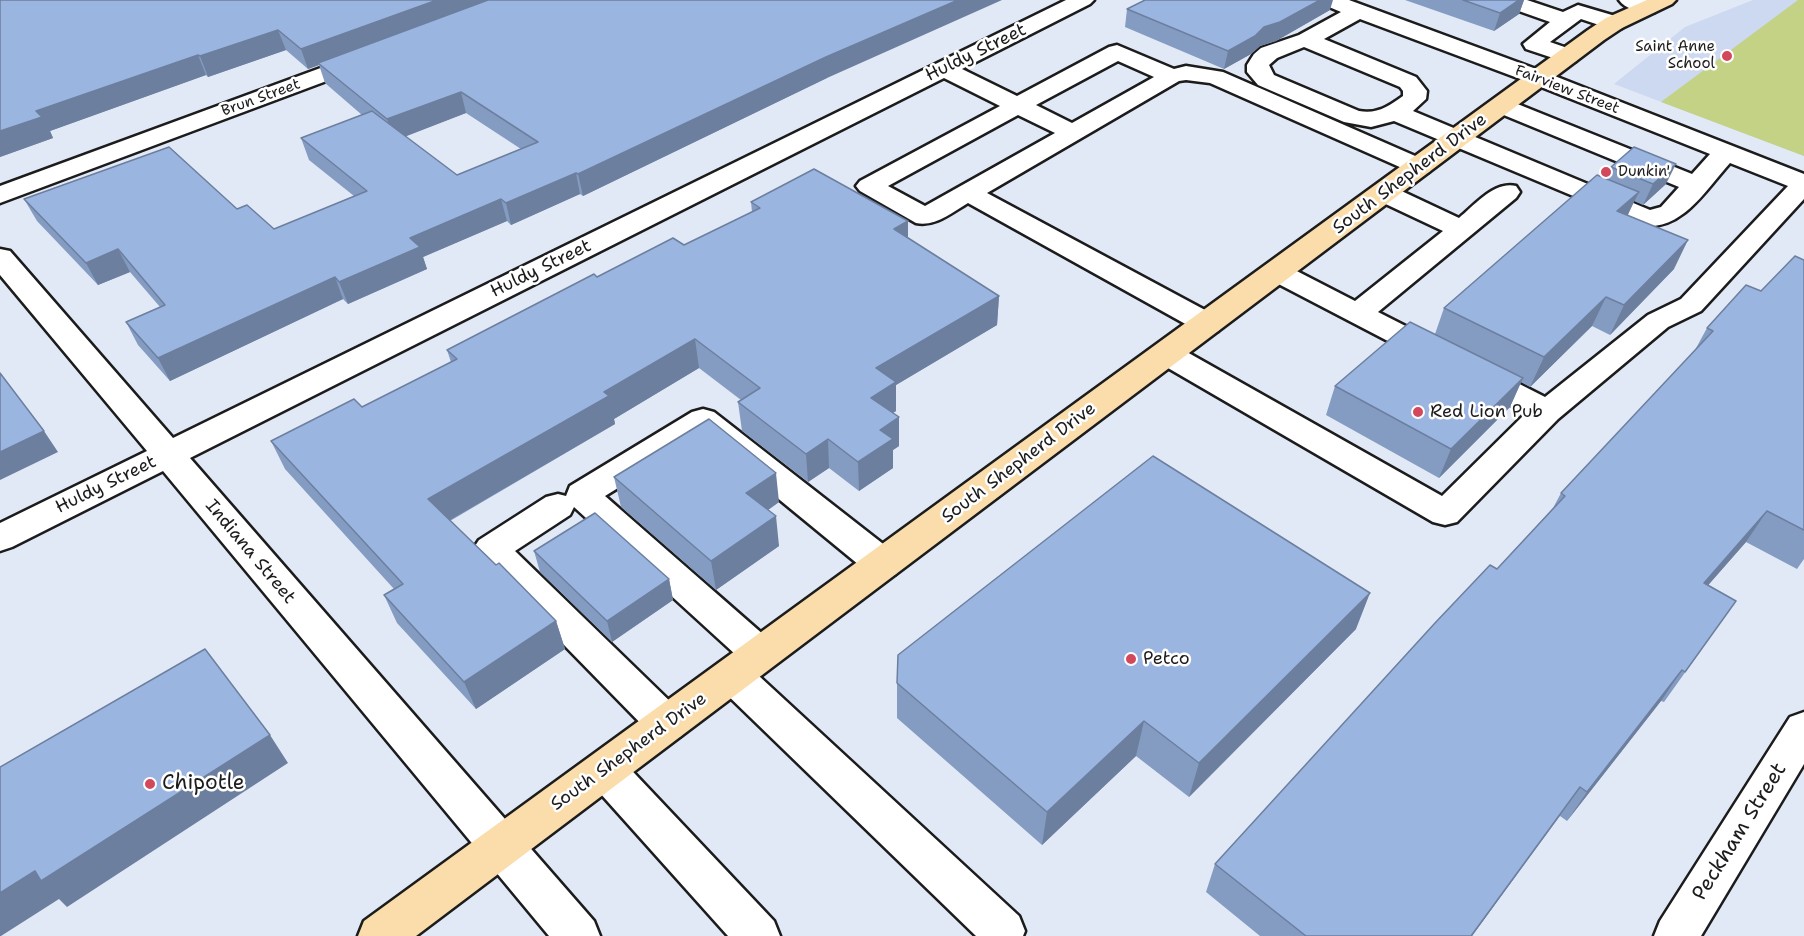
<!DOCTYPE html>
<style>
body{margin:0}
canvas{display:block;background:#e1e9f6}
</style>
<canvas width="1804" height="936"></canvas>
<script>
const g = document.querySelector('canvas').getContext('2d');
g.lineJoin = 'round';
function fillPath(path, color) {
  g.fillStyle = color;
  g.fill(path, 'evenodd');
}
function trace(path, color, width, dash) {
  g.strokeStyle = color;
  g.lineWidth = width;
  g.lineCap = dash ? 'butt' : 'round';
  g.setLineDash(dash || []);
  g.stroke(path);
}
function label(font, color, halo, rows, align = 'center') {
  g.font = font + ' "Shantell Sans",sans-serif';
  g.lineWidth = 5;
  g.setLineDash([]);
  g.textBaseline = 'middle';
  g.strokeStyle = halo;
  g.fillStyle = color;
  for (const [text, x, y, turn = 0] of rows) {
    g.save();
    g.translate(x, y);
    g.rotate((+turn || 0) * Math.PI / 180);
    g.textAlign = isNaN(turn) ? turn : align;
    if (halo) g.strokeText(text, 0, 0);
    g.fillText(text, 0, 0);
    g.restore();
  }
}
fillPath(new Path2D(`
 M1753 0H1804V156L1614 84 1685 27Z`), '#ccd9f0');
fillPath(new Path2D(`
 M1798 0H1804V156L1661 102Z`), '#c4d286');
const minor = new Path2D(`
 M1066 0H1094L1090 4 962 69 1017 96 1109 47 1117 45 1174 69 1186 66 1223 72 1429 162 1433 167 1429 172 1420 175 1411 172 1210 83 1186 80 1179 81 987 193 1218 317 1223 324 1218 331 1208 333 1198 331 968 203C951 213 935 227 916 223L860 191 856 186 860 181 1000 106 944 78 190 458 594 921 600 936H549L163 471 12 547 0 551V523L147 451 0 275V249L10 251 173 438ZM1118 61 1154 77 1072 123 1036 105ZM1018 115 1055 133 925 206 888 186Z
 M1318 0H1349L1547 73 1804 174V199L1701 311 1668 327 1558 419 1457 522 1445 525 1433 522 1156 361 1152 354 1156 347 1167 344 1178 347 1442 496 1526 413 1267 278 1263 272 1267 266 1277 264 1287 266 1355 301 1443 231 1375 199 1371 193 1375 187 1384 185 1393 187 1459 218C1475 205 1494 181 1516 186L1520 192 1516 198 1378 312 1545 397 1648 315 1681 299 1788 186 1730 163C1707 188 1684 229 1645 226L1394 121 1371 127 1344 122 1258 85 1247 72V65L1254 54 1261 48 1299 35 1341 12 1322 4ZM1360 19 1531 83 1710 154 1692 174 1510 101 1502 99 1494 101 1490 106 1494 111 1679 187 1661 207 1650 210 1413 111 1426 99 1427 91 1416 77 1324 39ZM1304 47 1400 87 1403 91V96C1388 107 1377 114 1359 111L1274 75 1269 65 1277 58Z
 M1495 0H1527L1563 12 1578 5 1622 18 1625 23 1622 28 1614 30 1581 19 1550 42 1576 51 1579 56 1576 61 1568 63 1526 49 1523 44 1550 22 1499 4Z
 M1619 0H1648L1658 7 1655 12C1643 14 1626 10 1619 0Z
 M364 52 372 54 375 59 372 64 0 203V186Z
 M703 409 714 412 896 554 901 564 896 574 883 577 870 574 702 436 605 496 773 643 779 654 773 665 760 669 747 665 574 507 570 515 515 551 681 712 687 724 681 736 667 741 653 736 479 558 473 549 479 540 546 497 558 494 566 496 570 486 692 412Z
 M732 659 746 664 1019 916 1025 931 1023 936H976L718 686 713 675 718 664Z
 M1804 712V764L1701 936H1654L1660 921 1790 717Z
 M605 752 619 757 774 921 780 936H728L591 783 585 770 591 757Z`);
const major = new Path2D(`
 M1647 0H1676L1672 4 1622 28 1604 40 416 936H358L364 921 1588 30 1606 18Z`);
trace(minor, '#1c1c1c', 5);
trace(major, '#1c1c1c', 5);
fillPath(minor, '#fff');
fillPath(major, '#faddab');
fillPath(new Path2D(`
 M0 0 827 78 583 196 580 194 511 225 507 221 423 257 427 269 348 304 343 299 170 381 138 345 126 322 160 307 130 272 98 285 37 221 24 199 237 209 274 229 354 196 309 160 301 138 362 115 325 83 319 65 308 69 286 50 208 77 206 75 50 131 53 138 0 157ZM466 113 521 149 457 175 405 136Z
 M1405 0H1524L1519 14 1494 31Z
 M1127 9 1330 10 1276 41 1260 46 1251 54 1224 69 1125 27Z
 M1611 167 1666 184 1643 205 1634 201 1628 215 1674 269 1610 335 1592 326 1530 387 1521 382 1510 407 1439 478 1326 415 1335 386 1435 334 1444 308 1606 179Z
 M751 202 908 221V238L999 296 997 325 896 385V411L893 413 899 417V446L893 450V468L859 491 829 468 808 482 742 431 738 402 741 400 699 368 614 419 615 424 450 521 496 565 556 621 565 649 476 709 397 623 384 595 394 589 285 469 271 441 362 407 451 362 447 350 597 277 684 245 752 212Z
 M1804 260V559L1797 569 1746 542 1708 585 1736 601 1664 702 1661 701 1567 821 1560 816 1472 936H1260L1206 892 1215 864 1497 569 1553 508 1561 493 1695 350 1707 328 1761 291Z
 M614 477 779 502 768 510 779 546 716 590 621 507Z
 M534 551 669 579 673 600 612 642 540 572Z
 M1356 629 1189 797 1136 756 1042 845 897 718V683Z`), '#859cc2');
fillPath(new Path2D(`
 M437 0H496L318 63 319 65 308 69 301 49Z
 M958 0H1002L827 78 583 196 578 174 826 57Z
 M1320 0H1333L1330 10 1276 41 1260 46 1251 54 1224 69 1228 51 1264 27Z
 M1519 0H1524L1519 14 1494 31 1500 13Z
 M278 30 286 50 208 77 200 56Z
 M198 55 206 75 50 131 53 138 0 157V131L36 111Z
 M461 92 466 113 394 141 387 119Z
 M1676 164 1666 184 1643 205 1653 184Z
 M576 173 580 194 511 225 506 203Z
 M1639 192 1625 220 1617 211Z
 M501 199 507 221 423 257 427 269 348 304 339 282 410 238Z
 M908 221V249L894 229Z
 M1688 240 1674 269 1610 335 1624 305Z
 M118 249 130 272 98 285 86 263Z
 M335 277 343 299 170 381 158 358Z
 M999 296 997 325 896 385V411L872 426 871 398 876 368Z
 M1606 297 1592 326 1530 387 1544 357Z
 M695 339 699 368 614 419 615 424 438 527 428 499 604 392Z
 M1523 378 1510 407 1439 478 1451 449Z
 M899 417V446L893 450V468L859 491 858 462 880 430Z
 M44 431 58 452 0 480V452Z
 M828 439 829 468 808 482 806 454Z
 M776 473 779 502 750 523 746 493Z
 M1767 511 1746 542 1683 614 1704 583Z
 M776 516 779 546 716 590 711 561Z
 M669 579 673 600 612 642 607 621Z
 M1370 593 1356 629 1189 797 1199 763Z
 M556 621 565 649 476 709 464 682Z
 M1682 670 1661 701 1567 821 1587 792Z
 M1144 721 1136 756 1042 845 1047 812Z
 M270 735 288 763 67 907 59 899 1 936H0V893L35 871Z
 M1580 787 1472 936H1471Z`), '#6c7f9e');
const building = new Path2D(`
 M0 0H437L301 49 278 30 200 56 198 55 36 111 42 117 0 131Z
 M488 0H958L826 57 578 174 576 173 506 203 501 199 410 238 420 247 339 282 335 277 158 358 126 322 165 305 118 249 86 263 24 199 169 147 237 209 247 205 274 229 367 191 301 138 372 111 457 175 538 142 461 92 387 119 318 63Z
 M1145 0H1320L1280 22 1264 27 1255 36 1228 51 1127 9Z
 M1463 0H1519L1500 13Z
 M1634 147 1676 164 1653 184 1611 167Z
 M814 169 908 221 894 229 999 296 876 368 896 382 871 398 899 417 880 430 893 439 858 462 828 439 806 454 738 402 760 388 695 339 604 392 609 396 428 499 496 565 499 563 556 621 464 682 384 595 403 584 271 441 354 399 362 407 457 359 447 350 594 274 597 277 673 238 684 245 760 208 751 202Z
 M1597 175 1639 192 1617 211 1688 240 1624 305 1606 297 1544 357 1444 308Z
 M1795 256 1804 260V530L1767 511 1704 583 1736 601 1685 672 1682 670 1587 792 1580 787 1471 936H1306L1215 864 1435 623 1490 565 1497 569 1565 496 1561 493 1713 331 1707 328 1746 285 1761 291Z
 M1410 322 1523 378 1451 449 1335 386Z
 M0 373 44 431 0 452Z
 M709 419 776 473 746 493 776 516 711 561 614 477Z
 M1153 456 1370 593 1199 763 1144 721 1047 812 897 683 898 655Z
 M595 513 669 579 607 621 534 551Z
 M205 649 270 735 41 881 35 871 0 893V767Z`);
fillPath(building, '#9bb5e1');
trace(building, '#6c7f9e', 1.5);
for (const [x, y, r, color] of [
 [1727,56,6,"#d1495b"],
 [1606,172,6,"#d1495b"],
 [1418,412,6,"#d1495b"],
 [1131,659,6,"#d1495b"],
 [150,784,6,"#d1495b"]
]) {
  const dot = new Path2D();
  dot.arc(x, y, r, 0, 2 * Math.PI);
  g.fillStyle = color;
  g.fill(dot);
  trace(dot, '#fff', 2);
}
label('15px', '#1c1c1c', '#fff', [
 ["Saint Anne",1715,47],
 ["School",1715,64],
 ["Dunkin'",1618,172,"left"]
], 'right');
label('15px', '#1c1c1c', '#fff', [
 ["Fairview Street",1567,90,21],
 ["Brun Street",261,98,-20]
]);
label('18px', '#1c1c1c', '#fff', [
 ["Huldy Street",976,53,-26],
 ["South Shepherd Drive",1410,174,-37],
 ["Huldy Street",541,269,-26],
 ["South Shepherd Drive",1019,463,-37],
 ["Huldy Street",106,485,-26],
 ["Indiana Street",250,552,50],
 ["South Shepherd Drive",629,752,-36]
]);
label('18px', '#1c1c1c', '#fff', [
 ["Red Lion Pub",1430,412],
 ["Petco",1143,659]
], 'left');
label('21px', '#1c1c1c', '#fff', [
 ["Chipotle",162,784]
], 'left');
label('21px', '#1c1c1c', '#fff', [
 ["Peckham Street",1740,832,-58]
]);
</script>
